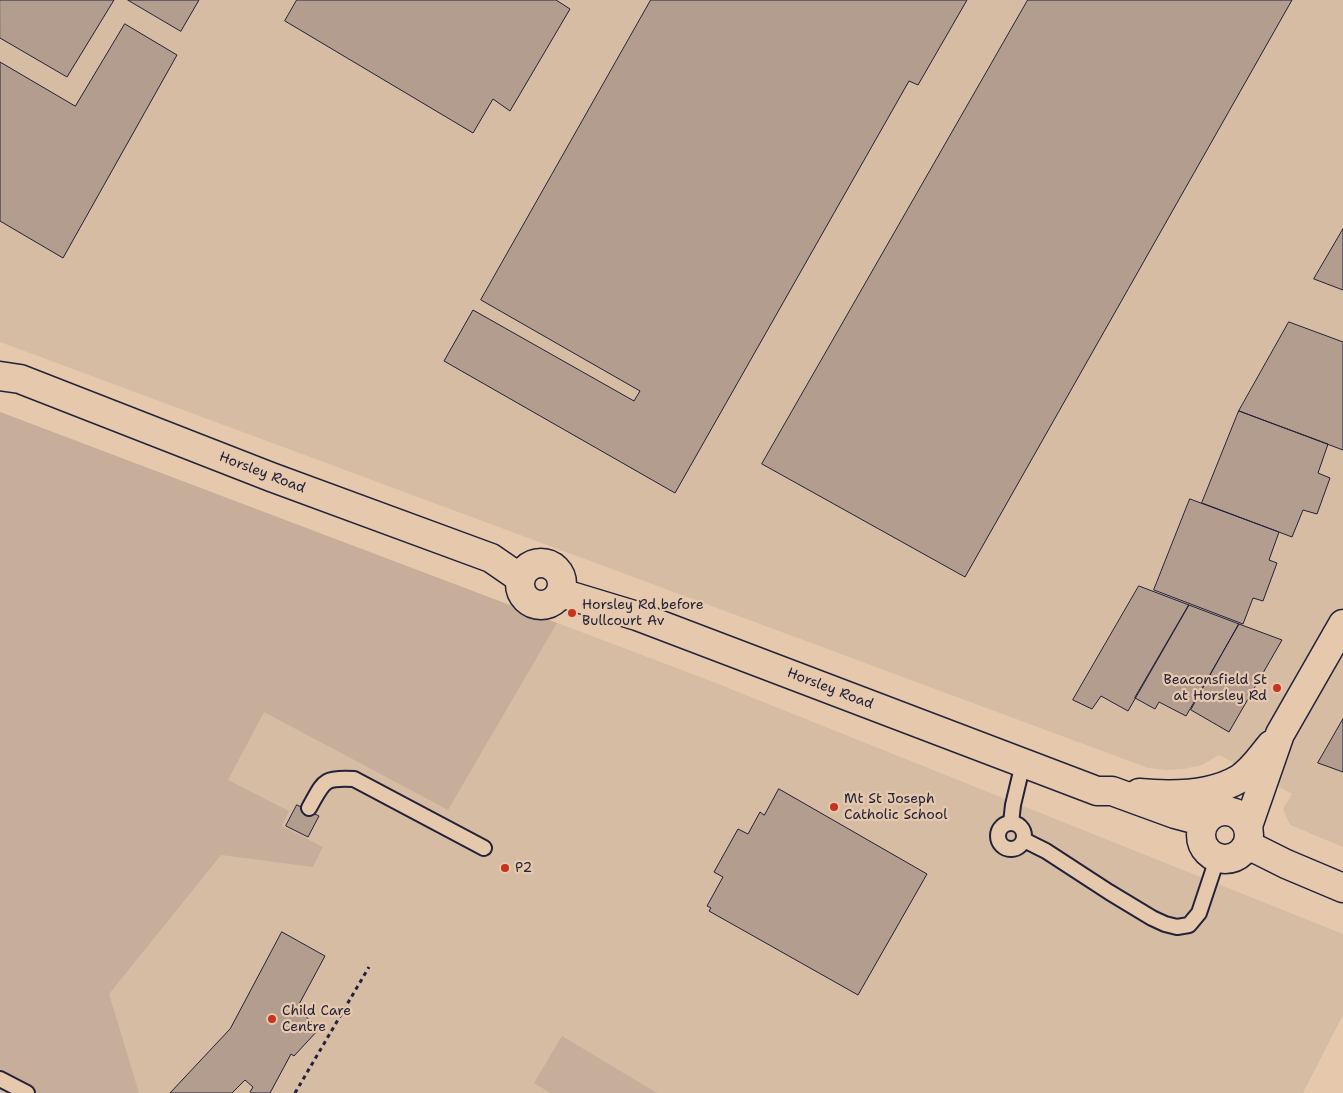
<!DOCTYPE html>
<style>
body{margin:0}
canvas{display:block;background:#e6c9ad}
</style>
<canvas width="1343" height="1093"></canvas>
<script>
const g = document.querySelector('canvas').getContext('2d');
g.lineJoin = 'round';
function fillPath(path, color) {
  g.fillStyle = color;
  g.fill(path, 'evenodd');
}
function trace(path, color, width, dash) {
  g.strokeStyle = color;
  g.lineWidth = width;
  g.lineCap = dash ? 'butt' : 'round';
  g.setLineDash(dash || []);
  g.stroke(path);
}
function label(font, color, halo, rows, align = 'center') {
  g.font = font + ' "Shantell Sans",sans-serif';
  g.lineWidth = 4.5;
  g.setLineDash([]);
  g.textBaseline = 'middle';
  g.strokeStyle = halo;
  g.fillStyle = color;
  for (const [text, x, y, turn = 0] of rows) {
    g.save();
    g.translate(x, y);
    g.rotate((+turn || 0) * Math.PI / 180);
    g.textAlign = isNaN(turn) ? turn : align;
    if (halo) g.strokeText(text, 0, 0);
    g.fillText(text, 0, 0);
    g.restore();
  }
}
fillPath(new Path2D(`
 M0 0H1343V847L1290 825 1283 809 1292 794 1219 755 1202 765 1184 769 1166 770 1148 768 0 342Z
 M0 412 711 681 1343 934V1015L1303 1093H0Z`), '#d7bca4');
fillPath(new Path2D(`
 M0 412 557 623 448 810 264 712 228 780 289 811 282 826 323 847 313 867 221 855 109 994 139 1093H35L0 1074Z
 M562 1036 657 1093H550L534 1083Z`), '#c6ae9a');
const building = new Path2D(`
 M0 0H114L67 77 0 38Z
 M128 0H199L181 31Z
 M297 0H556L570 9 510 111 493 99 473 133 285 21Z
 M651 0H967L918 85 909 81 675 493 444 361 473 310 634 401 640 391 481 300Z
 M1028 0H1292L965 577 762 464Z
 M125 24 177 55 63 258 0 221V62L75 106Z
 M1343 229V290L1314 279Z
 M1289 322 1343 342V450L1239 411Z
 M1239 411 1328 444 1318 473 1330 478 1317 514 1303 510 1292 537 1202 503Z
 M1190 499 1279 532 1269 560 1277 563 1263 601 1253 598 1243 624 1154 590Z
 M1139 586 1189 605 1128 711 1101 696 1092 709 1073 700Z
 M1189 605 1239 624 1186 716 1159 702 1155 709 1135 698Z
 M1239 624 1282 640 1229 732 1191 710Z
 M1343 719V772L1318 763Z
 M779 789 927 874 858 995 709 911 711 908 707 906 723 877 714 872 738 829 748 834 760 812 764 815Z
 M297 805 319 816 308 837 286 826Z
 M282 932 325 956 297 1008 319 1029 294 1056 291 1054 270 1093H252L250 1092 253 1087 245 1080 232 1093H170L230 1029Z`);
fillPath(building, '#b39d8f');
trace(building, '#22223b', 1);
const lane = new Path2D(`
 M309 808C324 782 322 777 354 779L484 848
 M998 836a13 13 0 1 1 26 0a13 13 0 1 1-26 0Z
 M1011 823 1013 805 1023 763
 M1024 840 1046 851 1109 892 1152 918 1165 924 1177 927 1189 925 1199 913 1217 859
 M0 1079 27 1093`);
const secondary = new Path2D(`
 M0 376 20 379 271 477 491 558 520 578
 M520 584a21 21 0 1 1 42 0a21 21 0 1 1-42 0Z
 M561 593 637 616 1097 791H1112L1175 814 1190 818 1207 819
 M1139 793C1171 796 1210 796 1239 779 1252 771 1261 757 1271 745
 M1201 835a24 24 0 1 1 48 0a24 24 0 1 1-48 0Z
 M1248 826 1280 734 1343 624
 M1248 845 1286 864 1343 888`);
trace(lane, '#22223b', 18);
trace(secondary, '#22223b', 31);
trace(new Path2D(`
 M295 1093 369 967`), '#22223b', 3, [4, 4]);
trace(lane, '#e6c9ad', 14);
trace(secondary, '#e6c9ad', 28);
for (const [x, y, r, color] of [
 [572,613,5,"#c8321e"],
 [1277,688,5,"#c8321e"],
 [834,807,5,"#c8321e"],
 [505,868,5,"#c8321e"],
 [272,1019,5,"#c8321e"]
]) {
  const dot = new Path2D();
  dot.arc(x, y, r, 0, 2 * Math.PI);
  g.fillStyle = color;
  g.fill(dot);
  trace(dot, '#e6c9ad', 2);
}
label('14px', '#22223b', '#e6c9ad', [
 ["Horsley Road",262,473,21],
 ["Horsley Road",830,689,21]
]);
label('14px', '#22223b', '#e6c9ad', [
 ["Horsley Rd before",582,605],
 ["Bullcourt Av",582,621],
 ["Beaconsfield St",1267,680,"right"],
 ["at Horsley Rd",1267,696,"right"],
 ["Mt St Joseph",844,799],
 ["Catholic School",844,815],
 ["P2",515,868],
 ["Child Care",282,1011],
 ["Centre",282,1027]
], 'left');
</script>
